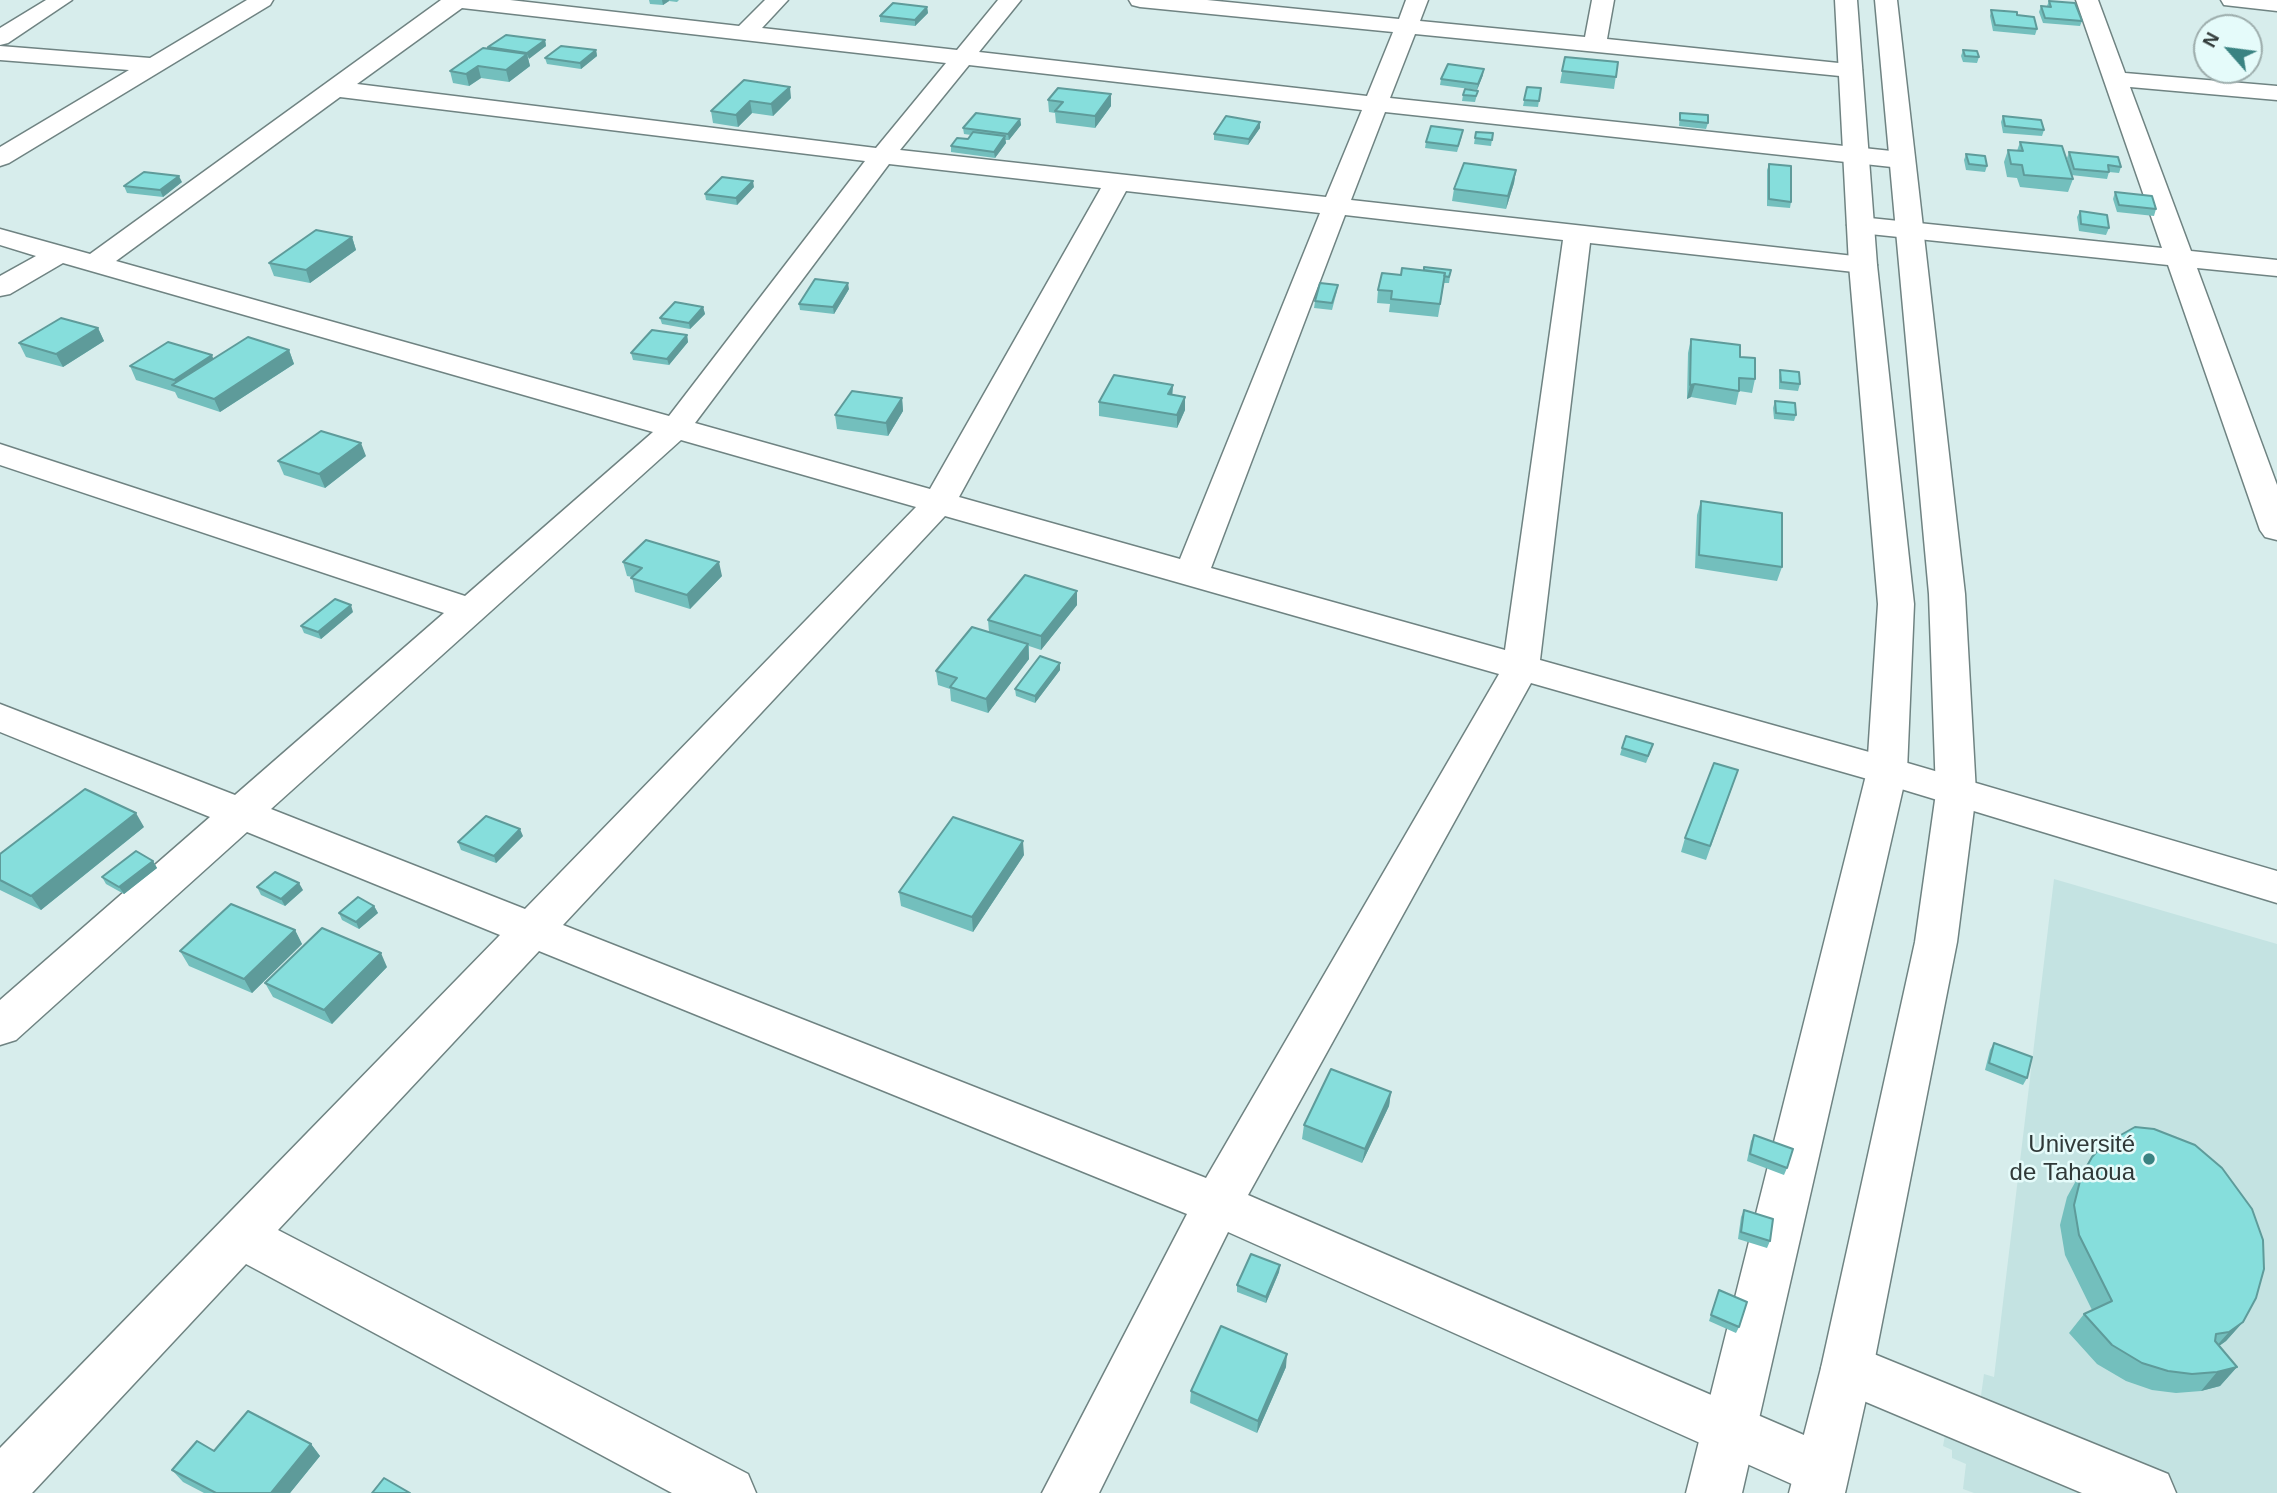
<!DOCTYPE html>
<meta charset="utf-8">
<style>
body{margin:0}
#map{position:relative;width:2277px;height:1493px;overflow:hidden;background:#d7edec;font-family:Arial,sans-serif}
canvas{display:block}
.north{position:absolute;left:2193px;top:14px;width:70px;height:70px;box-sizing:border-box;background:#e5fbfa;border:2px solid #9dadac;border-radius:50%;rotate:298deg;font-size:19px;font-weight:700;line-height:28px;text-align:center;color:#303938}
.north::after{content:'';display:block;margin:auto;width:24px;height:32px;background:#3a8382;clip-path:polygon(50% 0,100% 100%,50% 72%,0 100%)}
</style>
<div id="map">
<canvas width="2277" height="1493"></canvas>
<div class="north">N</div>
</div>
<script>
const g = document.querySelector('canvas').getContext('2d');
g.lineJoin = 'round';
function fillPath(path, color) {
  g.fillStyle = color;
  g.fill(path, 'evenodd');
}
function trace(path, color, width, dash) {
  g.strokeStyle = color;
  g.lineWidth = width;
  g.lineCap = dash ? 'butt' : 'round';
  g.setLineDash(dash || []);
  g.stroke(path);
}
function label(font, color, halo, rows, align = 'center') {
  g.font = font + ' Arial,sans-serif';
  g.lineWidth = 5;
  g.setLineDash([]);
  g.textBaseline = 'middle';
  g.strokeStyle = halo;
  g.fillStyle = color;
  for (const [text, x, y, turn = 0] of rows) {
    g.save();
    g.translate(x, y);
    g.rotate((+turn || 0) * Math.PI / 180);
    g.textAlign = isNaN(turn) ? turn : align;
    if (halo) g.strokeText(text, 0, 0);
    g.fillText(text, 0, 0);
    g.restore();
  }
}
fillPath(new Path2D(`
 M2054 879 2277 944V1493H1974L1963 1489 1966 1464 1952 1458V1450L1943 1446 1950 1408 1979 1410 1984 1374 1994 1377Z`), '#c4e3e2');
const minor = new Path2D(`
 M46 0H72L8 43 0 45V28Z
 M247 0H273L270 5 9 163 0 166V147L129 70 0 60V46L150 58Z
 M441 0H510L739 26 765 0H788L762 28 957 50 998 0H1021L979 52 1367 96 1393 32 1140 7 1132 5 1129 0H1207L1399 19 1406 0H1428L1420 21 1585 37 1592 0H1614L1607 39 1858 65 1862 70 1858 75 1850 77 1415 34 1390 98 1901 152 1910 155 1914 160 1910 165 1901 168 1385 112 1351 200 1863 257 1873 259 1877 265 1873 271 1863 273 1590 243 1540 660 1887 757 2277 871V903L1878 782 1531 683 1248 1195 1841 1451 1849 1470 1841 1489C1828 1493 1816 1493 1803 1489L1228 1232 1099 1493H1042L1187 1214 539 951 278 1230 748 1474 756 1493H672L246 1264 32 1493H0V1448L500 935 247 832 16 1040 0 1045V1000L210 817 0 732V704L235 795 444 613 0 465V444L465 596 653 432 63 263 10 294 0 296V276L36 256 0 245V229L90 254ZM462 8 946 63 876 148 357 84ZM969 65 1362 110 1326 197 900 150ZM340 97 865 161 669 416 116 261ZM889 164 1101 188 930 489 695 423ZM1126 191 1320 213 1180 559 959 497ZM1345 215 1563 240 1505 650 1211 568ZM681 440 916 507 525 909 271 809ZM945 516 1499 674 1206 1178 563 925Z
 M2076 0H2098L2125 73 2277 86V100L2130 87 2191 251 2277 260V276L2197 268 2277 485V540L2265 537 2260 530 2168 265 1860 233 1851 231 1847 225 1851 219 1860 217 2162 248Z
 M2221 0H2277V11L2224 5Z
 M1847 1343 2168 1474 2176 1493H2082L1828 1386 1821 1368 1828 1350Z`);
const major = new Path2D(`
 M1835 0H1857L1877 265 1914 604 1907 771 1742 1493H1686L1867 771 1878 604 1849 265Z
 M1875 0H1897L1965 594 1976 793 1957 942 1873 1368 1845 1493H1789L1821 1368 1915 942 1936 793 1929 594Z`);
trace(minor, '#6f8382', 3);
trace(major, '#6f8382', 3);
fillPath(minor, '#fff');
fillPath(major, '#fff');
fillPath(new Path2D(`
 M649 0H679L677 2 669 1 663 5 650 4Z
 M2049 1 2082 21 2080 26 2043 23 2039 12 2041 6H2047Z
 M927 7 928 13 915 26 880 22V16Z
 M1991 10 2017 15 2037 29 2035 35 1993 31 1990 16Z
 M545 40 546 46 528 58 530 66 509 82 481 78 469 86 453 83 450 71 489 49 488 47Z
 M596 50 597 56 581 69 547 64 545 58Z
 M1963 50 1979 57 1977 63 1963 62 1961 56Z
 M1565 57 1618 62 1614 89 1560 83Z
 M1483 75 1477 90 1440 85 1441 79Z
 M744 80 791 98 773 116 752 113 738 127 713 123 711 111Z
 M1527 87 1541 88 1538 107 1523 106Z
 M1478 91 1475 102 1462 101 1463 95Z
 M1048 100 1111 106 1095 128 1056 123 1055 113 1049 112Z
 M1680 113 1708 123 1706 129 1679 126Z
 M2003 116 2044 130 2042 136 2003 133 2001 122Z
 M1020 119 1021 125 1009 140H1005L1006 143 995 158 951 152V146L968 139 971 135 964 134 963 128Z
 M1260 122V128L1248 145 1214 140V134Z
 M1493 133 1491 146 1474 144 1475 138Z
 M1462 136 1457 152 1425 148 1426 142Z
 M2020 142 2073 179 2068 192 2020 187 2017 178 2007 177 2004 162 2008 150 2017 151Z
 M2069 152 2121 167 2119 173 2109 172 2107 179 2071 175 2067 158Z
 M1966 154 1987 166 1985 172 1966 170 1964 160Z
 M1769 164 1791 202 1790 208 1767 206V170Z
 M1516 170 1514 183 1506 209 1452 201 1454 189Z
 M182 182 163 197 127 193 124 186Z
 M754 187 737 205 706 200 705 194Z
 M2115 192 2156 209 2154 216 2117 212 2113 199Z
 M2080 211 2109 228 2106 235 2079 231 2077 217Z
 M352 237 356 250 310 283 274 276 269 263Z
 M1424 270H1451L1449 283H1444L1438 317 1389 312 1390 304 1377 303 1378 290 1401 275Z
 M849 289 834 314 800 310 799 304Z
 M1337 291 1332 310 1314 308 1315 301Z
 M703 307 705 314 690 329 662 324 660 318Z
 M98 328 104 341 63 367 26 357 19 343Z
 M687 335 688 342 669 365 633 360 631 353Z
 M1691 339 1740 357 1755 379 1752 393 1739 391 1736 405 1691 397 1687 399 1688 353Z
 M289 350 294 364 220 412 178 398 175 392 136 380 130 366 213 359Z
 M1780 370 1800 384 1798 391 1779 389V377Z
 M1173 385 1172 395 1185 397V410L1177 428 1099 416V402Z
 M902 398 903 411 888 436 837 429 835 415Z
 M1775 401 1796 415 1794 421 1774 419 1773 408Z
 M366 456 325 488 284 475 278 461Z
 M1701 501 1782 567 1777 581 1695 568 1697 515Z
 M623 562 722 576 690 609 635 592 632 577 627 576Z
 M1077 591V605L1041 650 1029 646V659L988 713 951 701 950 689 938 685 936 671 989 632 988 620Z
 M353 612 321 639 304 633 301 626Z
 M1060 663V670L1035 703 1016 696 1015 689Z
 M1622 748 1651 751 1646 763 1620 755Z
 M1733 785 1706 860 1681 852 1685 838Z
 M144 827 41 910 0 890V854Z
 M523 836 496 863 461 850 458 842Z
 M1024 855 973 932 901 906 899 892Z
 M153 861 157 868 124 894 106 884 102 877Z
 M257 887 303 890 285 906 261 895Z
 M374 906 378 913 359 929 342 920 339 913Z
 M295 930 302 944 252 993 189 966 180 951Z
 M387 967 332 1024 273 997 265 983Z
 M1994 1043 2027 1078 2023 1085 1985 1070 1990 1050Z
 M1391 1092 1389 1106 1362 1163 1302 1139 1304 1125Z
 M1754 1135 1787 1168 1784 1175 1747 1161 1751 1141Z
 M2092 1157 2243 1322 2226 1341 2219 1346 2237 1367 2220 1386 2201 1391 2176 1393 2152 1390 2126 1381 2097 1364 2069 1333 2084 1314 2092 1310 2065 1255 2060 1225 2067 1197 2078 1177Z
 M1744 1210 1770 1241 1767 1248 1738 1239 1741 1217Z
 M1280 1265 1279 1272 1266 1303 1237 1292V1285Z
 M1719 1290 1739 1327 1736 1333 1709 1321Z
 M1286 1367 1257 1433 1190 1403 1191 1391Z
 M311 1444 320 1456 290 1493H204L183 1482 172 1470 214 1451Z`), '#73bfbd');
fillPath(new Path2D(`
 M662 0H669V1L663 5Z
 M927 7 928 13 915 26V20Z
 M545 40 546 46 529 59 527 53Z
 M596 50 597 56 581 69 580 63Z
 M527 54 530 66 509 82 506 70Z
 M478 66 481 78 469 86 466 74Z
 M1484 69 1483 75 1477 90 1478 84Z
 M790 87 791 98 773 116 771 104Z
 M1111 94V106L1095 128V116Z
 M750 101 752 113 738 127 736 115Z
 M1020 119 1021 125 1009 140 1008 134Z
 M1260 122V128L1248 145 1249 139Z
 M1005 136 1006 143 995 158 994 152Z
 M1516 170 1514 183 1506 209 1508 196Z
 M179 176 182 182 163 197 160 190Z
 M753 181 754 187 737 205 736 198Z
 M352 237 356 250 310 283 306 270Z
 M848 283 849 289 834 314 833 307Z
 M703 307 705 314 690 329 689 323Z
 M98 328 104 341 63 367 56 354Z
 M687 335 688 342 669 365 667 359Z
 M289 350 294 364 220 412 214 399Z
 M212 355 217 369 177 386 174 380Z
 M1695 384 1691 397 1687 399 1690 385Z
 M1173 385 1172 398 1168 394Z
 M1185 397V410L1177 428V415Z
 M902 398 903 411 888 436 886 423Z
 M361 443 366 456 325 488 319 474Z
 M719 562 722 576 690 609 687 595Z
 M1077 591V605L1041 650V636Z
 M351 605 353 612 321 639 318 632Z
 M1028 644 1029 659 988 713 986 699Z
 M1060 663V670L1035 703V696Z
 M136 813 144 827 41 910 31 896Z
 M520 829 523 836 496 863 494 856Z
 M1023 841 1024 855 973 932 972 917Z
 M153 861 157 868 124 894 119 887Z
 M299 883 303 890 285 906 281 899Z
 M374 906 378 913 359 929 356 922Z
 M295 930 302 944 252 993 244 979Z
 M381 953 387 967 332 1024 324 1010Z
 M1391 1092 1389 1106 1362 1163 1365 1149Z
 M1280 1265 1279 1272 1266 1303V1297Z
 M2243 1322 2226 1341 2212 1351 2229 1332Z
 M1287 1354 1286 1367 1257 1433 1258 1421Z
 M2237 1367 2220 1386 2201 1391 2217 1372Z
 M311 1444 320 1456 290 1493H271Z`), '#5e9b9a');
const building = new Path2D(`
 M2049 1 2075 3 2082 21 2045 18 2041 6 2051 7Z
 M893 3 927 7 915 20 880 16Z
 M1991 10 2017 12V15L2034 17 2037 29 1995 25Z
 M506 35 545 40 527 53 488 47Z
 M561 46 596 50 580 63 545 58Z
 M483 48 527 54 506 70 478 66 466 74 450 71Z
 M1963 50 1977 51 1979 57 1965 56Z
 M1565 57 1618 62 1616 77 1562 71Z
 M1448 64 1484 69 1478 84 1441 79Z
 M744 80 790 87 771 104 750 101 736 115 711 111Z
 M1527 87 1541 88 1539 101 1524 100Z
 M1058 88 1111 94 1095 116 1055 111 1063 102 1048 100Z
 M1465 89 1478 91 1476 96 1463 95Z
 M976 113 1020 119 1008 134 963 128Z
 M1680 113 1708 115V123L1680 120Z
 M1226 116 1260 122 1249 139 1214 134Z
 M2003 116 2041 120 2044 130 2005 126Z
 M1431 126 1463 130 1458 146 1426 142Z
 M973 132 1005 136 994 152 951 146 957 138 968 139Z
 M1476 132 1493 133 1492 140 1475 138Z
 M2020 142 2062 146 2073 179 2024 175 2022 165 2011 164 2008 150 2023 151Z
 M2069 152 2118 157 2121 167 2108 165 2109 172 2074 169Z
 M1966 154 1985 156 1987 166 1969 164Z
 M1464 163 1516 170 1508 196 1454 189Z
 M1769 164 1791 166V202L1769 199Z
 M144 172 179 176 160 190 124 186Z
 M722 177 753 181 736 198 705 194Z
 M2115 192 2152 196 2156 209 2119 205Z
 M2080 211 2107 215 2109 228 2081 224Z
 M316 230 352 237 306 270 269 263Z
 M1424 267 1451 270 1449 277 1444 276 1445 273 1424 270Z
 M1402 268 1445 273 1440 304 1391 299 1392 291 1378 290 1382 273 1401 275Z
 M815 279 848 283 833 307 799 304Z
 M1320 283 1338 285 1332 303 1315 301Z
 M675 302 703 307 689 323 660 318Z
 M61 318 98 328 56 354 19 343Z
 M652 330 687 335 667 359 631 353Z
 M248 337 289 350 214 399 172 385Z
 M1691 339 1740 345V357L1755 358V379L1739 378V391L1695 384 1690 385Z
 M168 342 212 355 174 380 130 366Z
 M1780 370 1799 372 1800 384 1781 382Z
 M1114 375 1173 385 1168 394 1185 397 1177 415 1099 402Z
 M852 391 902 398 886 423 835 415Z
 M1775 401 1795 403 1796 415 1776 413Z
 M321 431 361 443 319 474 278 461Z
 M1701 501 1782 513V567L1699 555Z
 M646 540 719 562 687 595 631 578 642 568 623 562Z
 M1025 575 1077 591 1041 636 988 620Z
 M335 599 351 605 318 632 301 626Z
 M972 627 1028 644 986 699 950 687 957 678 936 671Z
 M1040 656 1060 663 1035 696 1015 689Z
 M1626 736 1653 744 1648 756 1622 748Z
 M1714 763 1738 770 1710 846 1685 838Z
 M85 789 136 813 31 896 0 880V854Z
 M486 816 520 829 494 856 458 842Z
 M953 817 1023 841 972 917 899 892Z
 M136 851 153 861 119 887 102 877Z
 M275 872 299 883 281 899 257 887Z
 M358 897 374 906 356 922 339 913Z
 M231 904 295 930 244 979 180 951Z
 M322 928 381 953 324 1010 265 983Z
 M1994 1043 2032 1057 2027 1078 1989 1063Z
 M1331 1069 1391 1092 1365 1149 1304 1125Z
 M2135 1127 2154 1129 2195 1145 2222 1168 2252 1209 2263 1240 2264 1269 2256 1298 2243 1322 2229 1332 2216 1334 2215 1341 2237 1367 2217 1372 2192 1374 2168 1371 2142 1363 2112 1345 2084 1314 2112 1301 2079 1235 2074 1205 2081 1177 2092 1157 2103 1145Z
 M1754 1135 1793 1149 1787 1168 1750 1154Z
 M1744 1210 1773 1219 1770 1241 1741 1232Z
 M1251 1254 1280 1265 1266 1297 1237 1285Z
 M1719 1290 1747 1302 1739 1327 1711 1315Z
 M1221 1326 1287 1354 1258 1421 1191 1391Z
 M248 1411 311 1444 271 1493H216L172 1470 197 1441 214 1451Z
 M384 1478 410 1493H372Z`);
fillPath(building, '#86dedc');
trace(building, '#5e9b9a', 2);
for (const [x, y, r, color] of [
 [2149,1159,7,"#3a8382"]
]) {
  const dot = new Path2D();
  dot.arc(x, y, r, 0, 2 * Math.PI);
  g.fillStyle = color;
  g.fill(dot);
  trace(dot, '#e5fbfa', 2.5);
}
label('24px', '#303938', '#e5fbfa', [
 ["Université",2135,1145],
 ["de Tahaoua",2135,1173]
], 'right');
</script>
